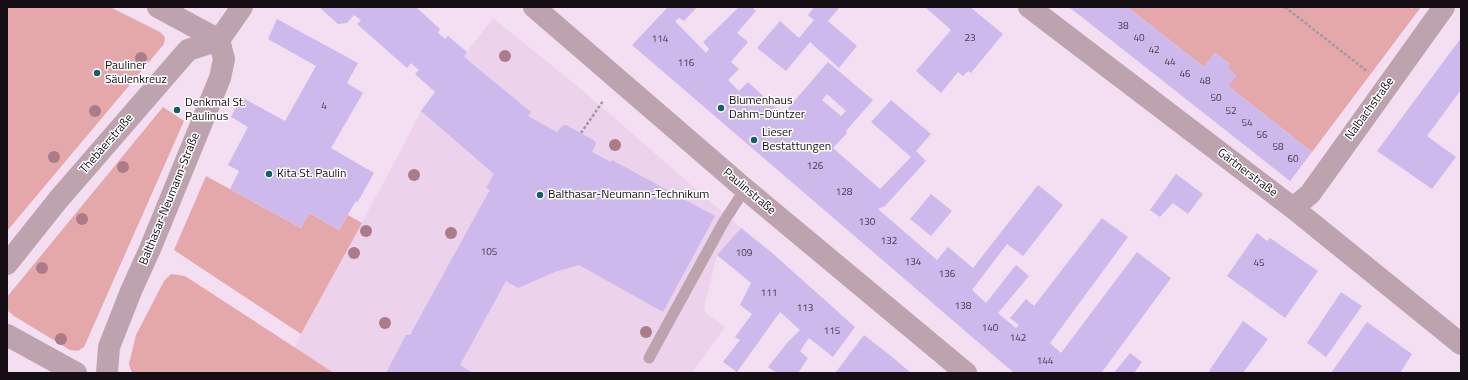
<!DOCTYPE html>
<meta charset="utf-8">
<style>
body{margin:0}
#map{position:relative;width:1468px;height:380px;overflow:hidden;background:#f4dff2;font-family:"Titillium Web",sans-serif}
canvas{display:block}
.frame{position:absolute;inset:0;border:8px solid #150e15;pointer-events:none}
</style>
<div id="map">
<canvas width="1468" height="380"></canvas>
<div class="frame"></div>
</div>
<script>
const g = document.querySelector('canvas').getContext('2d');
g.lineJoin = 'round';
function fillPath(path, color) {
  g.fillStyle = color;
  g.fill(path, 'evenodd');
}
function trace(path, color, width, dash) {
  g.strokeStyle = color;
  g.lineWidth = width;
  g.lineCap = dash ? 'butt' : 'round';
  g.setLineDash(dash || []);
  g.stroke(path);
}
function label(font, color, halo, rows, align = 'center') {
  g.font = font + ' "Titillium Web",sans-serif';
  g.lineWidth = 3;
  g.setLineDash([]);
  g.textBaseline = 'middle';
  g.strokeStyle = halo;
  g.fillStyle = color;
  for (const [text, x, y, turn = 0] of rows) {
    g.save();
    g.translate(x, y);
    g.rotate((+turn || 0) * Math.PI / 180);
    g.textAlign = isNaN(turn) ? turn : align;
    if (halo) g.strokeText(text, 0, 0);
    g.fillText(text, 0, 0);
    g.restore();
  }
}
fillPath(new Path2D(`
 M493 18 582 90 741 228 717 255 704 308 707 314 725 327 692 373H132L129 364 136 335 164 281 171 274 185 276 294 347 392 167 421 111Z`), '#edd2ec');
fillPath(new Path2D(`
 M7 7H110L160 32 165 37 164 44 7 231Z
 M1127 7H1409L1412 9 1413 7H1421L1312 152 1228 86 1236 76 1228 68 1230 64 1215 53 1204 67Z
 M163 107 184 121 84 347 78 351 70 350 14 316 8 311 7 297Z
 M206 176 301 228 309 213 339 230 348 215 362 223 301 334 174 250Z
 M171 274 185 276 334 373H132L129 364 136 335 164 281Z`), '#e4a8ab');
fillPath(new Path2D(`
 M319 7H416L440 29 438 33 445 39 448 36 467 52 464 57 531 112 528 116 557 132 562 126 566 125 595 141 596 144 592 152 611 162 612 160 715 216 663 312 579 265 555 272 518 288 506 281 460 365 473 373H386L406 335H410L483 202 490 190 486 188 494 174 421 111 435 92 415 74 419 70 411 63 407 68 357 24 361 20 354 15 347 23 338 24Z
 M668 7H697L684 21 679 18 675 21 706 53 709 49 703 42 739 7H752L756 11 737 33 748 42 731 62 739 69 728 80 739 91 748 82 783 114 828 62 873 100 846 131 847 133 833 148 880 189 911 157 871 122 891 100 931 134 916 151 926 161 885 206 878 209 937 260 948 247 973 268 1038 185 1063 205 1023 256 1007 244 972 290 986 303 1016 265 1029 276 998 313 1016 328 1019 325 1010 318 1026 299 1034 306 1102 218 1128 237 1050 343 1061 353 1137 252 1171 278 1102 372 1104 373H1014L632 45ZM827 94 846 111 841 116 822 100Z
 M814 7H840L828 21 857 46 839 68 810 42 786 71 757 48 780 21 799 38 814 20 808 15Z
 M925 7H970L1003 34 971 73 968 71 963 76 958 72 941 93 916 71 951 30Z
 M1069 7H1127L1204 67 1215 53 1231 65 1228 68 1237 76 1228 86 1312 152 1290 181Z
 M277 19 358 63 347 83 363 93 331 148 374 173 357 203 356 201 339 230 309 213 301 228 230 189 239 171 228 165 248 127 231 117 241 97 285 121 316 66 268 39Z
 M1461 38V90L1427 136 1456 157 1432 189 1377 151Z
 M1176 174 1203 194 1188 214 1173 203 1160 217 1150 210Z
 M931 194 952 211 931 236 910 219Z
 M741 228 771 252 855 327 833 357 809 338 800 351 808 358 798 373H787L784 372 783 373H777L768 367 787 343 800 330 780 312 737 372 723 362 740 340 735 337 752 314 740 305 751 283 717 255Z
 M1257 233 1267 241 1270 238 1318 271 1285 318 1227 276Z
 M1341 292 1362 306 1326 357 1307 343Z
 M1243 321 1268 339 1243 373H1213L1209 371Z
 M1367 322 1412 354 1400 373H1331Z
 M864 335 891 356 911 373H838L836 372Z
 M1130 353 1142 362 1134 373H1114Z`), '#ceb9ec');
trace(new Path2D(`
 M1285 7 1368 72
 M581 133 603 101`), '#a797a6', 2.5, [3, 2]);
trace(new Path2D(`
 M649 358 723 223 745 189`), '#bda3ae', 11);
trace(new Path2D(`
 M158 7 219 40
 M534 7 745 189 966 373
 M1029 7 1293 208 1461 344
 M1293 208 1310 194 1444 7
 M7 264 58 200 188 50 219 40
 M7 335 76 373
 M107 373 109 347 131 291 150 249 220 78 224 59 219 40 242 7`), '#bda3ae', 22);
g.fillStyle = '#ac7b88';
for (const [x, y] of [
 [505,56],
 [141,58],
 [95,111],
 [615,145],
 [54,157],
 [123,167],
 [414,175],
 [82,219],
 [366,231],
 [451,233],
 [354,253],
 [42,268],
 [385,323],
 [646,332],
 [61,339]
]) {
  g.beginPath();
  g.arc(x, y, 6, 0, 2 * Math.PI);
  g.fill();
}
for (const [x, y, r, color] of [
 [97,73,4,"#12606b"],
 [721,108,4,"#12606b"],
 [177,110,4,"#12606b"],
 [754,140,4,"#12606b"],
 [269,174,4,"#12606b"],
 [540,195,4,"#12606b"]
]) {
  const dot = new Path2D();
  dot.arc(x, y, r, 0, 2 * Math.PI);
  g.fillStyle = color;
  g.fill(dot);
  trace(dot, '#fff', 1.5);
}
label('10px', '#43394b', null, [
 ["38",1123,27],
 ["23",970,39],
 ["40",1139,39],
 ["114",660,40],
 ["42",1154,51],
 ["44",1170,63],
 ["116",686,64],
 ["46",1185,75],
 ["48",1205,82],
 ["50",1216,99],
 ["4",324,107],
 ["52",1231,112],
 ["54",1247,124],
 ["56",1262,136],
 ["58",1278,148],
 ["60",1293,160],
 ["126",815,167],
 ["128",844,193],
 ["130",867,223],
 ["132",889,242],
 ["105",489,253],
 ["109",744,254],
 ["134",913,263],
 ["45",1259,264],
 ["136",947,275],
 ["111",769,294],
 ["138",963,307],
 ["113",805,309],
 ["140",990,329],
 ["115",832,332],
 ["142",1018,339],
 ["144",1045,362]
]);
label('12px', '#150e15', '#fff', [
 ["Pauliner",105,66],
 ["Säulenkreuz",105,80],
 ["Blumenhaus",729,101],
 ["Dahm-Düntzer",729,115],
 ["Denkmal St.",185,103],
 ["Paulinus",185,117],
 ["Lieser",762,133],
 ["Bestattungen",762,147],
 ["Kita St. Paulin",277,174],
 ["Balthasar-Neumann-Technikum",548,195]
], 'left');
label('12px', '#150e15', '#fff', [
 ["Nalbachstraße",1370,109,-54],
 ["Thebäerstraße",107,144,-49],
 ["Gärtnerstraße",1247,173,37],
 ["Paulinstraße",749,192,40],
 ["Balthasar-Neumann-Straße",170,199,-68]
]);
</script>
